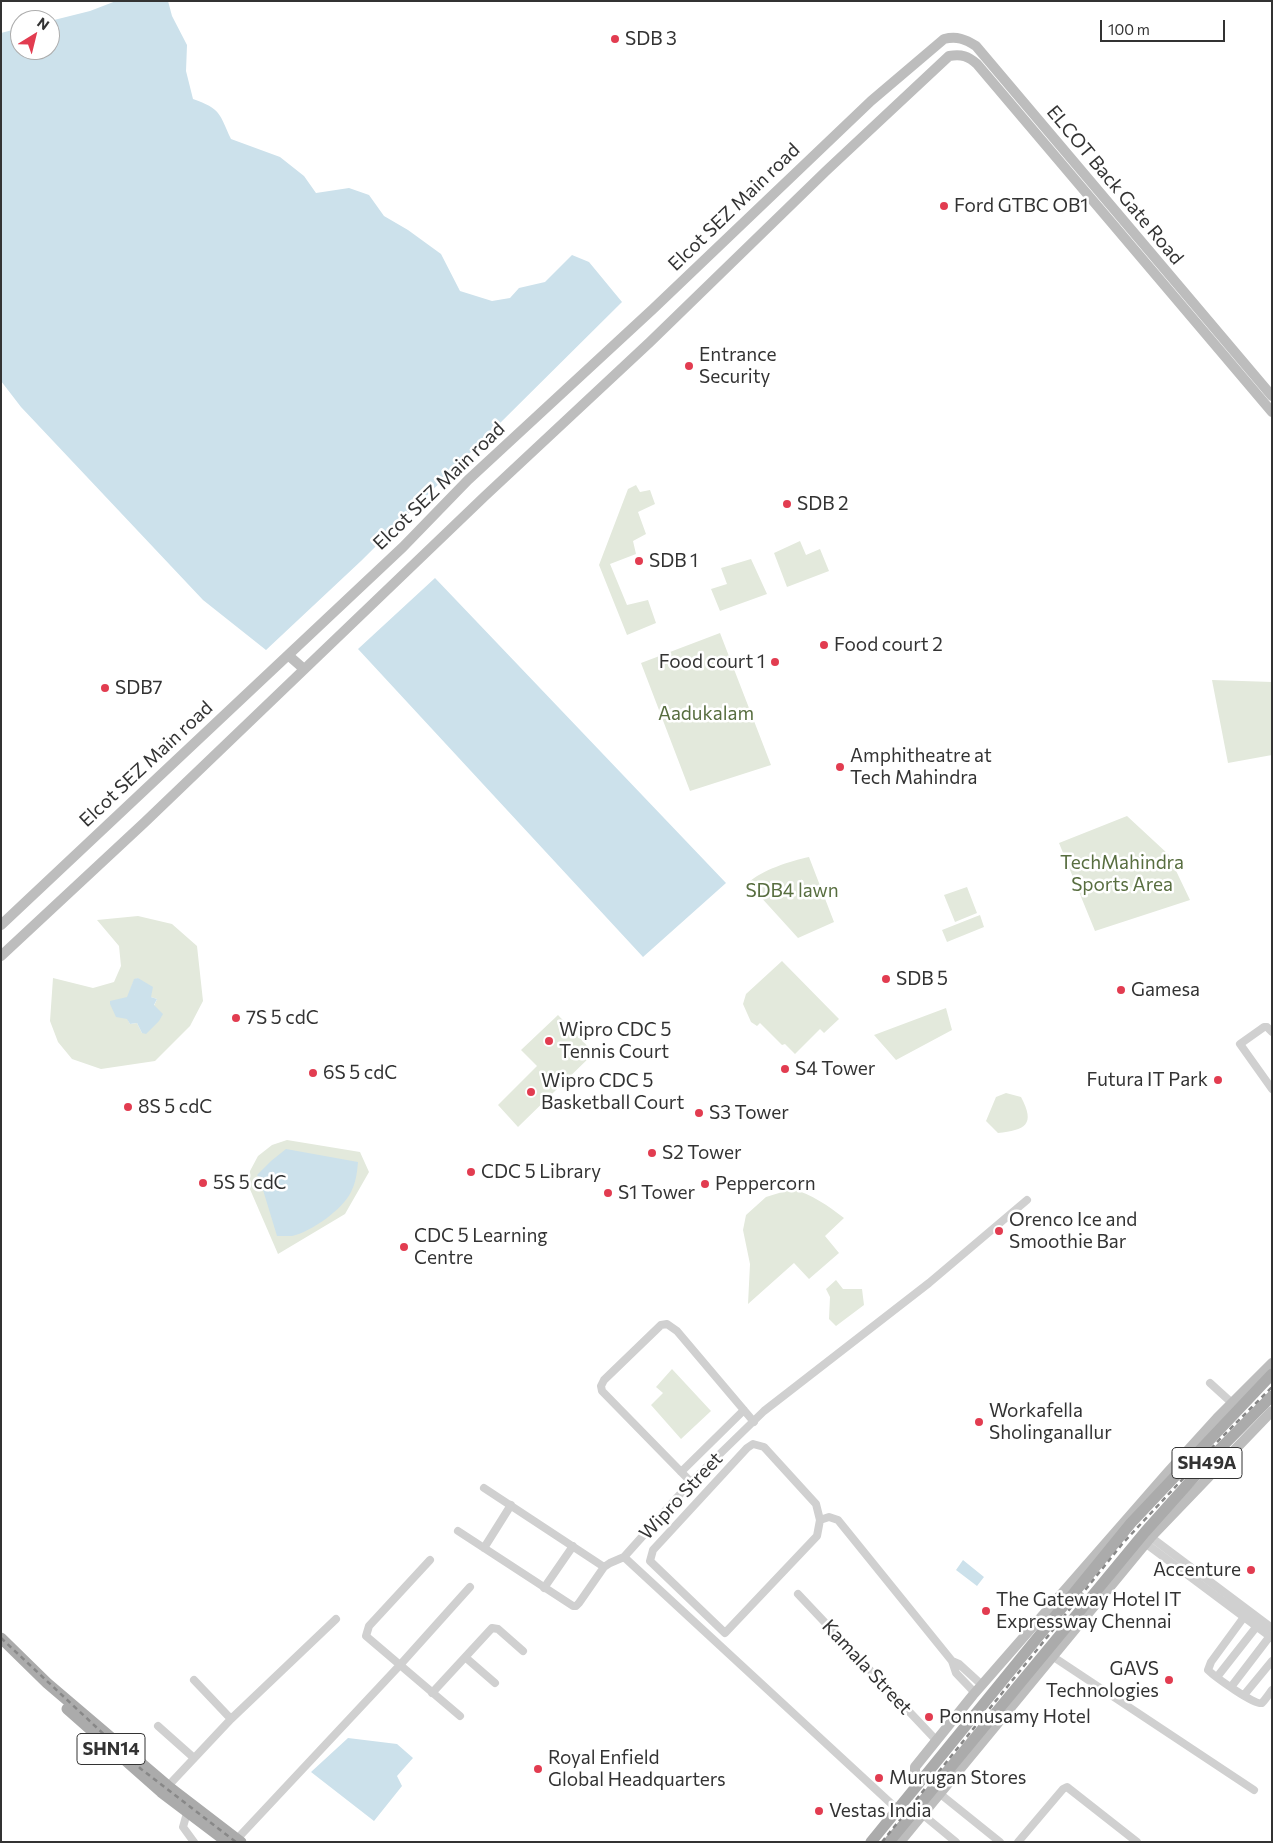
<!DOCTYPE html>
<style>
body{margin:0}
#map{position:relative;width:1273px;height:1843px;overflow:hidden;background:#fff;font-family:Commissioner,sans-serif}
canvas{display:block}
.frame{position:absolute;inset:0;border:2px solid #333;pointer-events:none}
.north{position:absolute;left:10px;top:10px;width:50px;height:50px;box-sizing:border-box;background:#fff;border:1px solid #adadad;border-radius:50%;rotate:36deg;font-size:14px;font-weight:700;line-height:20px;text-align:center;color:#333}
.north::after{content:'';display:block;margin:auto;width:18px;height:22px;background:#e23c50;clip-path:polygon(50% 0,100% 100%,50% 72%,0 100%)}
.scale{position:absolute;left:1100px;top:20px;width:125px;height:22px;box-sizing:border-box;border:2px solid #333;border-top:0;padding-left:6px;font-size:15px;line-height:18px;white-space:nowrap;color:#333;-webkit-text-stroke:4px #fff;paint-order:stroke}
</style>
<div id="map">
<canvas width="1273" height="1843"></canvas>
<div class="frame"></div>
<div class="north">N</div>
<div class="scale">100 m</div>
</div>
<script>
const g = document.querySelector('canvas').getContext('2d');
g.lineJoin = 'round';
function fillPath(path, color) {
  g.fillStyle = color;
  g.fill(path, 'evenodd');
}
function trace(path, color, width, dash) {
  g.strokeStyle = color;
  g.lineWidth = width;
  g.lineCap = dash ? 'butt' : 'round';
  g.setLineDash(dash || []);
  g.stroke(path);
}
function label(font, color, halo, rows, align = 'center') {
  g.font = font + ' Commissioner,sans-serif';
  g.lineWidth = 5;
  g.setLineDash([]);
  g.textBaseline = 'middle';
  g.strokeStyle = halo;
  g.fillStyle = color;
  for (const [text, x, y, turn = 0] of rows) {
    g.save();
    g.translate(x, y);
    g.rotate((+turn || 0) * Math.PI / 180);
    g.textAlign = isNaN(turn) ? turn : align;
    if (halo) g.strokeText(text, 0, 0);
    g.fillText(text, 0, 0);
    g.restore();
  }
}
fillPath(new Path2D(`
 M636 485 640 492 650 490 655 504 638 512 646 534 633 541 636 554 610 564 627 605 648 600 656 623 627 635 599 565 628 489Z
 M800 541 806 555 820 549 829 571 787 587 774 553Z
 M751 559 767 594 720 611 711 589 727 584 721 568Z
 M720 633 771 765 690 791 641 663Z
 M1212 680 1272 682V755L1228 763Z
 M1127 816 1168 854 1190 900 1095 931 1059 843Z
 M809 857 834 922 798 938 748 883C762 870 790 861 809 857Z
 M967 887 977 913 955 922 944 895Z
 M980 915 984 927 947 942 942 930Z
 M138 916 172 924 197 946 203 1001 190 1026 155 1061 101 1069 72 1059 58 1042 50 1021 53 978 93 988 114 982 121 966 119 946 97 920ZM138 978 151 997 157 999 142 1033 137 1023 130 1024C122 1010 129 993 134 980Z
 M782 961 839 1019 824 1033 820 1029 795 1054 785 1044 782 1045 760 1023 757 1026 751 1022 743 1004 746 994Z
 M946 1008 952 1030 896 1060 874 1035Z
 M558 1015 594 1053 518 1127 498 1105 537 1066 521 1050Z
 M1006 1093 1021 1097C1036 1125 1025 1130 998 1133L986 1121 996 1097Z
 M287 1140 360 1152 369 1172 345 1214 278 1254 249 1187 250 1171 258 1156 272 1145Z
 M792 1189C812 1194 828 1206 844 1218L825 1236 839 1253 809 1279 794 1263 748 1304 750 1264 743 1230 746 1215 766 1197Z
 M836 1280 843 1289H862L864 1305 836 1326 829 1319 830 1297 826 1289Z
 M672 1369 711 1411 681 1439 651 1405 663 1393 656 1387Z`), '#e3e9dc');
fillPath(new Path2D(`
 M116 1H168L172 16 187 45 186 71 193 99C221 109 219 113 231 139L280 157 304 176 316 193 349 188 369 195 384 216 408 230 441 254 460 291 492 301 510 298 519 288 545 282 572 255 589 262 622 302 361 561 266 650 203 600 21 407 1 381V33L20 28V50H50V21L90 11Z
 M435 578 726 883 643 957 358 649Z
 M138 978 153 987 151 997 157 999 154 1005 163 1014 159 1021 146 1034 142 1033 137 1023 130 1024 127 1019 116 1017 110 1004V1001L127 997 134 979Z
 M286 1149 358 1162C357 1173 356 1182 351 1192 343 1209 311 1232 292 1236 287 1236 282 1236 277 1236L260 1180 257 1175 271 1161Z
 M963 1560 984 1577 977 1586 956 1570Z
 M348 1738 397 1744 413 1758 397 1776 402 1786 374 1821 311 1772Z`), '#cce1eb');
trace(new Path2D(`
 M1272 1032 1267 1027H1264L1240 1044 1272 1089
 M1210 1383 1232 1403
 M681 1472 744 1410
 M691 1482 602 1391 601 1386 604 1380 661 1325 667 1324 677 1331 754 1422
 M820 1520 817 1536 725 1633 650 1561 653 1550 747 1448 753 1444 764 1447 816 1504 820 1520 829 1517 838 1520 952 1661 956 1673 975 1693
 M458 1531 573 1606H576L579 1603 604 1567 484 1488
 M1148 1535 1272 1628
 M1145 1543 1272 1638
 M484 1548 511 1505
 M624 1557 897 1809
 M430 1560 369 1626 366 1636 460 1716
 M604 1567 610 1563 624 1557 691 1482 764 1411 929 1283 1027 1200
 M544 1588 573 1546
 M798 1594 936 1740
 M1244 1617 1211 1662 1208 1670C1214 1676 1255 1706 1262 1703 1265 1700 1269 1694 1272 1690
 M1052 1656 1254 1790
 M465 1657 495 1683
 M952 1661 959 1664 982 1685
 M1217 1677 1257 1626
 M194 1680 231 1719
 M1231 1687 1270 1636
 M432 1693 492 1628 498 1629 523 1651
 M1244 1695 1272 1661
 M158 1726 194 1758
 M168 1786 231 1719 336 1619
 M939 1793 1000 1842
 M190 1809 187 1813 183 1827 194 1842
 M922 1814 956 1842
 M237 1839 400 1665 470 1587
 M1018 1842 1063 1789 1067 1787 1137 1842`), '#d0d0d0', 8);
trace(new Path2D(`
 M288 655 304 669
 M1 925 403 547 468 480 653 309 871 101 944 39C957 36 965 39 976 46L1272 396
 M1 956 145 822 485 496 650 342 826 171 949 56C962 54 968 56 977 64L1272 412
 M915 1787V1767L973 1695 1168 1472 1217 1418 1272 1363
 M900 1842 1151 1537 1272 1411`), '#bdbdbd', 10);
trace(new Path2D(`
 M1 1638 47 1683 168 1786 241 1842
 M67 1709 161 1792 227 1842
 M871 1842 1131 1523 1272 1374
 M889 1842 1145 1532 1211 1458 1272 1396`), '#ababab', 11);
trace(new Path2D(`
 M1 1638 141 1769 236 1842
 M882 1842 1123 1543 1220 1439 1272 1387`), '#888', 2.5, [5, 4]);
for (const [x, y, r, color] of [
 [615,39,5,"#e23c50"],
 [944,206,5,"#e23c50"],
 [689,366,5,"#e23c50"],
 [787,504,5,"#e23c50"],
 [639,561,5,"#e23c50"],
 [824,645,5,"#e23c50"],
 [775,662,5,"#e23c50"],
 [105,688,5,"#e23c50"],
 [840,767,5,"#e23c50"],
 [886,979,5,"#e23c50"],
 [1121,990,5,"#e23c50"],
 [236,1018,5,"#e23c50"],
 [549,1041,5,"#e23c50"],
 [785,1069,5,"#e23c50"],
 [313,1073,5,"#e23c50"],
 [1218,1080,5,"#e23c50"],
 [531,1092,5,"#e23c50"],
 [128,1107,5,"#e23c50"],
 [699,1113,5,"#e23c50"],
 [652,1153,5,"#e23c50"],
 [471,1172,5,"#e23c50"],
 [203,1183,5,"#e23c50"],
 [705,1184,5,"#e23c50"],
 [608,1193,5,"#e23c50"],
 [999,1231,5,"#e23c50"],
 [404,1247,5,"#e23c50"],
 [979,1422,5,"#e23c50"],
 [1251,1570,5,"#e23c50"],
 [986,1611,5,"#e23c50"],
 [1169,1680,5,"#e23c50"],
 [929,1717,5,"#e23c50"],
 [538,1769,5,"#e23c50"],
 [879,1778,5,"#e23c50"],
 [819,1811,5,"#e23c50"]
]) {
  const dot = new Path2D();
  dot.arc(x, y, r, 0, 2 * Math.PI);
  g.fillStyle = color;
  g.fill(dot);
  trace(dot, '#fff', 2);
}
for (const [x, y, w] of [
 [1207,1463,70],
 [111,1749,68]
]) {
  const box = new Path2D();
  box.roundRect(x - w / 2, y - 15.5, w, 31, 4);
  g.fillStyle = '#fff';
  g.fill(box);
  trace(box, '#333', 1);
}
label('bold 18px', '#333', null, [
 ["SH49A",1207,1463],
 ["SHN14",111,1749]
]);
label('19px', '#333', '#fff', [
 ["SDB 3",625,39],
 ["Ford GTBC OB1",954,206],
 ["Entrance",699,355],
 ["Security",699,377],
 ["SDB 2",797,504],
 ["SDB 1",649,561],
 ["Food court 2",834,645],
 ["Food court 1",765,662,"right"],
 ["SDB7",115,688],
 ["Amphitheatre at",850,756],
 ["Tech Mahindra",850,778],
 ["SDB 5",896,979],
 ["Gamesa",1131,990],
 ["7S 5 cdC",246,1018],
 ["Wipro CDC 5",559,1030],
 ["Tennis Court",559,1052],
 ["S4 Tower",795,1069],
 ["6S 5 cdC",323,1073],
 ["Futura IT Park",1208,1080,"right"],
 ["Wipro CDC 5",541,1081],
 ["Basketball Court",541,1103],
 ["8S 5 cdC",138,1107],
 ["S3 Tower",709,1113],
 ["S2 Tower",662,1153],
 ["CDC 5 Library",481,1172],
 ["5S 5 cdC",213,1183],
 ["Peppercorn",715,1184],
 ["S1 Tower",618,1193],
 ["Orenco Ice and",1009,1220],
 ["Smoothie Bar",1009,1242],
 ["CDC 5 Learning",414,1236],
 ["Centre",414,1258],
 ["Workafella",989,1411],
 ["Sholinganallur",989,1433],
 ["Accenture",1241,1570,"right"],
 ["The Gateway Hotel IT",996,1600],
 ["Expressway Chennai",996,1622],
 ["GAVS",1159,1669,"right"],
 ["Technologies",1159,1691,"right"],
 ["Ponnusamy Hotel",939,1717],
 ["Royal Enfield",548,1758],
 ["Global Headquarters",548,1780],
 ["Murugan Stores",889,1778],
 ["Vestas India",829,1811]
], 'left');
label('19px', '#333', '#fff', [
 ["ELCOT Back Gate Road",1115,185,50],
 ["Elcot SEZ Main road",734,207,-44],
 ["Elcot SEZ Main road",439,486,-44],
 ["Elcot SEZ Main road",146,764,-43],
 ["Wipro Street",681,1496,-47],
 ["Kamala Street",867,1667,47]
]);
label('19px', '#586e40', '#fff', [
 ["Aadukalam",706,714],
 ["TechMahindra",1122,863],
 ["Sports Area",1122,885],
 ["SDB4 lawn",792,891]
]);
</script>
